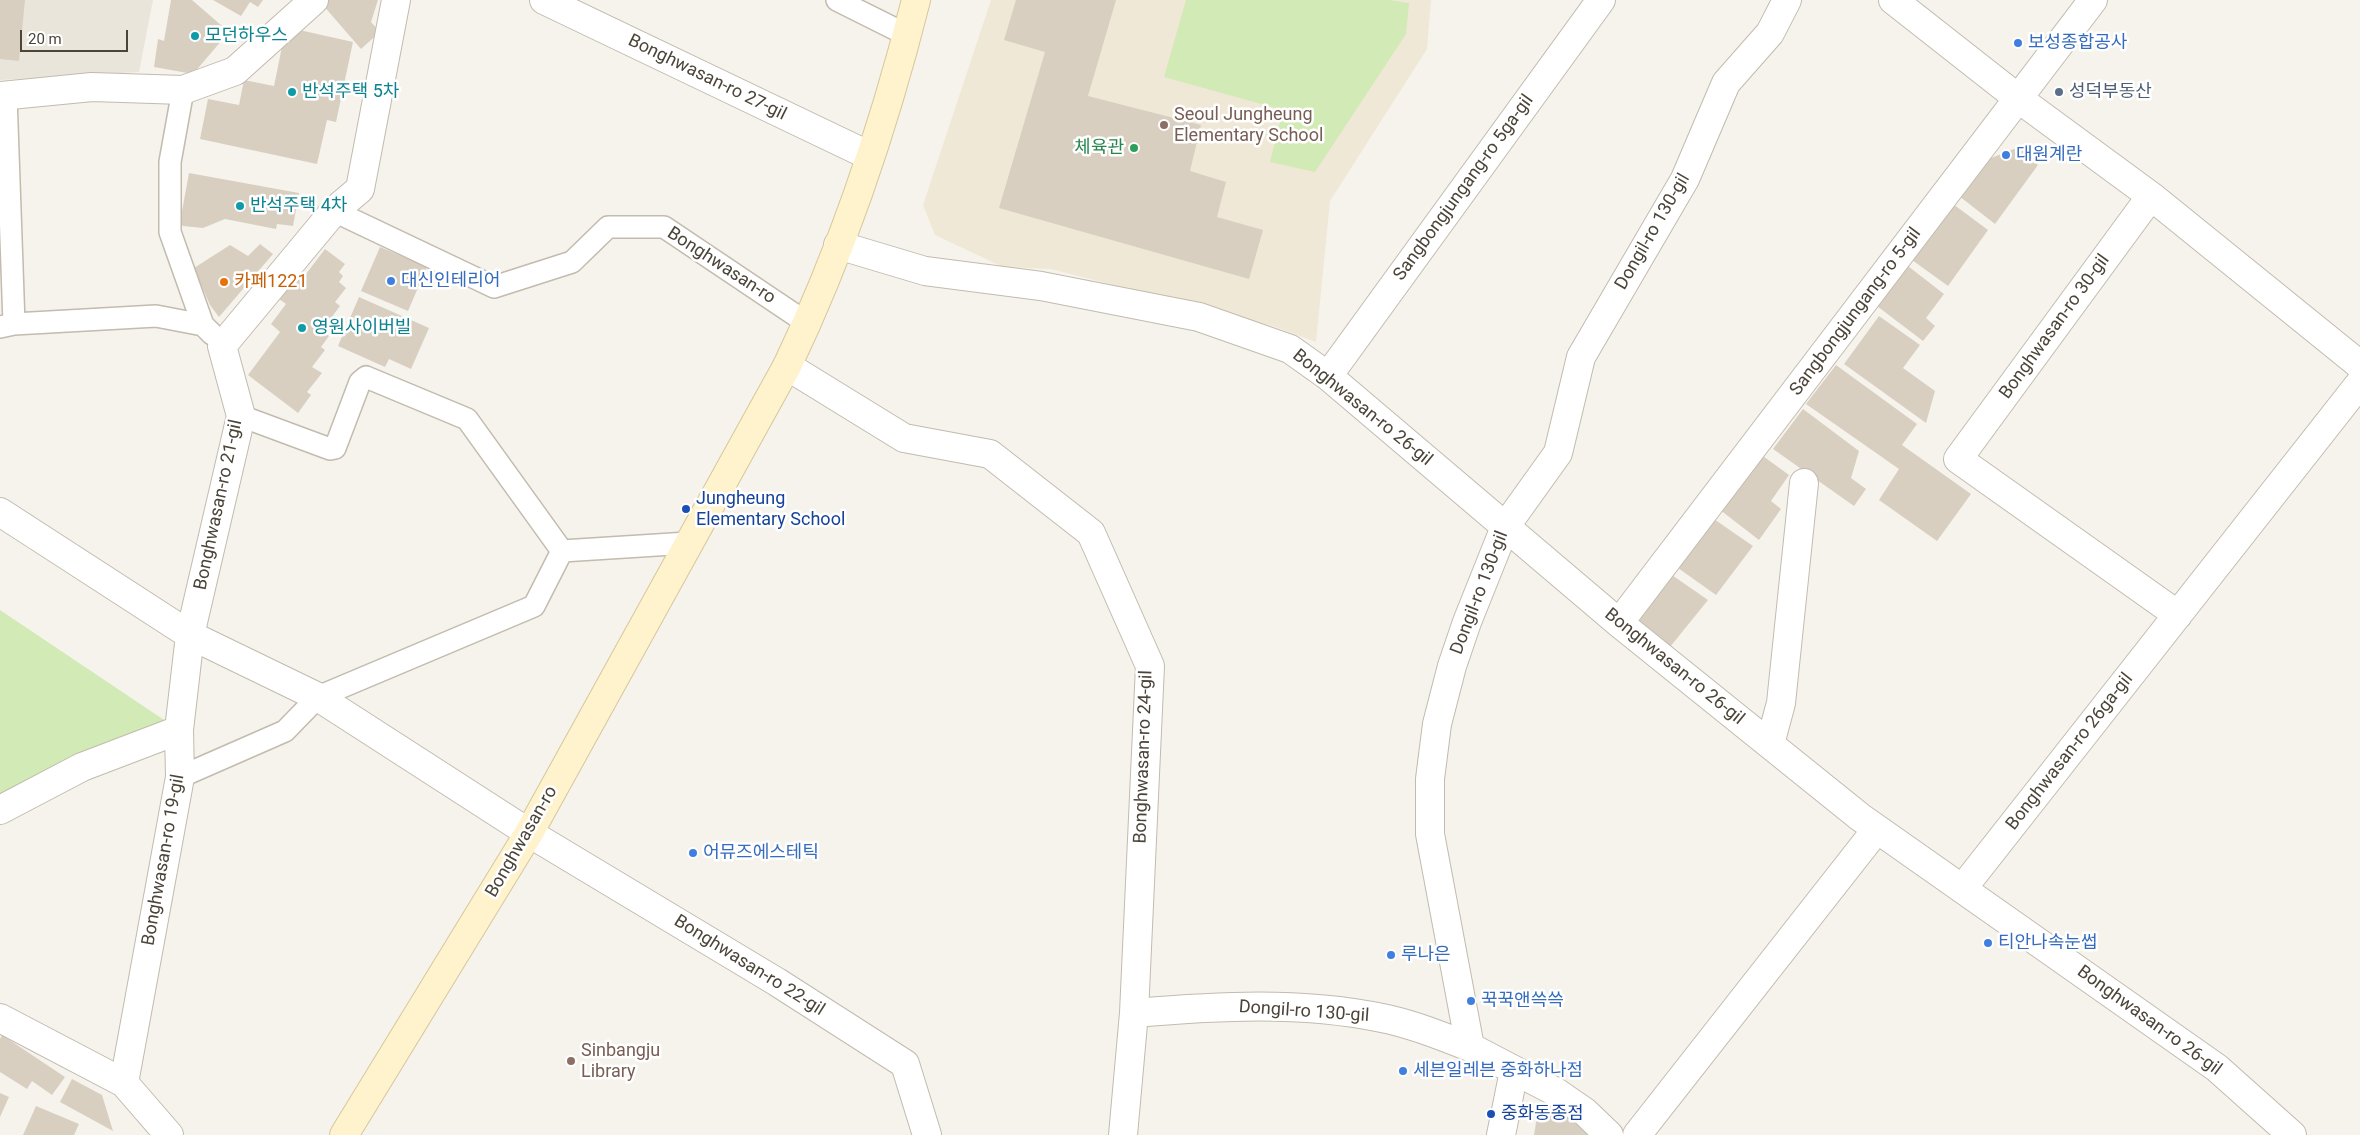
<!DOCTYPE html>
<meta charset="utf-8">
<style>
body{margin:0}
#map{position:relative;width:2360px;height:1135px;overflow:hidden;background:#f6f3ec;font-family:Roboto,sans-serif}
canvas{display:block}
.scale{position:absolute;left:20px;top:30px;width:108px;height:22px;box-sizing:border-box;border:2px solid #4b4439;border-top:0;padding-left:6px;font-size:15px;line-height:18px;white-space:nowrap;color:#4b4439;-webkit-text-stroke:4px #fff;paint-order:stroke}
</style>
<div id="map">
<canvas width="2360" height="1135"></canvas>
<div class="scale">20 m</div>
</div>
<script>
const g = document.querySelector('canvas').getContext('2d');
g.lineJoin = 'round';
function fillPath(path, color) {
  g.fillStyle = color;
  g.fill(path, 'evenodd');
}
function trace(path, color, width, dash) {
  g.strokeStyle = color;
  g.lineWidth = width;
  g.lineCap = dash ? 'butt' : 'round';
  g.setLineDash(dash || []);
  g.stroke(path);
}
function label(font, color, halo, rows, align = 'center') {
  g.font = font + ' Roboto,"Noto Sans KR",sans-serif';
  g.lineWidth = 5;
  g.setLineDash([]);
  g.textBaseline = 'middle';
  g.strokeStyle = halo;
  g.fillStyle = color;
  for (const [text, x, y, turn = 0] of rows) {
    g.save();
    g.translate(x, y);
    g.rotate((+turn || 0) * Math.PI / 180);
    g.textAlign = isNaN(turn) ? turn : align;
    if (halo) g.strokeText(text, 0, 0);
    g.fillText(text, 0, 0);
    g.restore();
  }
}
fillPath(new Path2D(`
 M0 0H153L139 72 0 80Z`), '#eae5da');
fillPath(new Path2D(`
 M991 0H1431L1427 49 1330 201 1316 342 1273 326 1051 269 1003 267 935 235 923 205Z`), '#efe8d6');
fillPath(new Path2D(`
 M1186 0H1389L1409 3 1406 34 1315 172 1270 162 1283 110 1164 77Z
 M0 610 179 730 0 810Z`), '#d2eab5');
fillPath(new Path2D(`
 M0 0H25L19 61 0 59Z
 M171 0H192L229 32 193 74 154 67 158 39 164 41Z
 M213 0H263L258 7 250 2 241 16Z
 M327 0H378L371 22 380 32 361 49 322 4Z
 M1016 0H1116L1088 96 1201 125 1190 171 1226 182 1217 217 1263 230 1249 279 999 208 1045 52 1004 40Z
 M286 27 353 42 336 122 327 120 317 164 200 139 208 99 239 105 244 80 274 86Z
 M2019 147 2038 165 1995 224 1959 196 1986 160Z
 M189 173 299 193 293 226 277 224 276 229 225 219 203 228 183 226 180 222Z
 M1953 204 1988 230 1948 286 1912 260Z
 M260 244 273 254 219 317 210 305 194 268 230 245 248 256Z
 M380 247 427 267 408 311 361 291Z
 M325 249 345 264 339 272 343 276 339 282 346 288 335 302 340 306 331 318 334 321 325 333 329 336 321 347 325 350 312 367 322 373 307 392 311 395 298 413 248 375 280 332 271 324 286 304 279 299 301 271 306 274Z
 M1904 263 1944 294 1926 318 1935 326 1923 341 1873 303Z
 M359 297 429 328 411 369 389 359 385 367 338 346Z
 M1879 316 1920 345 1903 368 1935 391 1926 423 1844 364Z
 M1836 365 1917 424 1902 445 1971 494 1937 541 1879 500 1899 469 1806 404Z
 M1803 409 1859 451 1851 478 1866 489 1854 506 1773 449Z
 M1756 451 1789 475 1771 501 1781 509 1759 540 1715 506Z
 M1708 515 1753 546 1716 595 1671 563Z
 M1669 573 1708 600 1670 647 1636 620Z
 M2 1035 65 1077 52 1095 32 1081 27 1089 0 1072V1039Z
 M72 1079 102 1095 113 1131 60 1102Z
 M0 1093 9 1097 0 1117Z
 M1560 1102 1590 1135H1534L1539 1104Z
 M36 1106 79 1124 74 1135H23Z`), '#d8cfc1');
const lane = new Path2D(`
 M837 0 907 35
 M183 90 170 162V232L203 325
 M6 96 14 324
 M334 211 494 287 572 262 608 227H664L807 323
 M0 327 14 324 156 316 203 325 212 334
 M241 416 330 449 335 448 360 382 366 377 467 419 562 551
 M562 551 688 543
 M180 777 285 731 318 697 534 606 562 551`);
const street = new Path2D(`
 M544 0 870 156
 M1893 0 2019 99 2151 196 2360 365
 M0 96 92 87 183 90 235 71 314 0
 M2151 196 1958 459 2178 615
 M838 245 925 271 1041 286 1199 317 1290 349 1328 376 1619 623 1860 817 2217 1068 2292 1135
 M787 366 904 438 990 454 1091 533 1150 666 1134 1013 1123 1135
 M1328 376 1601 0
 M0 512 190 635 318 697 529 833 777 982 905 1064 927 1135
 M1619 623 2093 0
 M1770 744 1781 703 1804 483
 M0 810 82 767 179 730
 M1962 889 2360 383
 M1134 1013C1217 1006 1300 1001 1382 1018 1412 1024 1441 1036 1470 1047
 M0 1018 124 1083 169 1135
 M124 1083 180 777 179 730 190 635 241 416 222 346 334 211 360 189 396 0
 M1501 1135 1514 1071
 M1609 1135 1585 1112 1556 1092 1470 1047 1430 834V779L1437 724 1452 666 1467 622 1505 527 1558 453 1581 357 1685 179 1726 83 1770 33 1787 0
 M1637 1135 1877 829`);
const secondary = new Path2D(`
 M344 1135 529 833 787 366C842 251 885 123 916 0`);
trace(lane, '#c2bbae', 24);
trace(street, '#c2bbae', 30);
trace(secondary, '#d6c79b', 30);
trace(lane, '#fff', 21);
trace(street, '#fff', 28);
trace(secondary, '#fff3cd', 28);
for (const [x, y, r, color] of [
 [195,36,5,"#0f9aa8"],
 [2018,43,5,"#3f7fe0"],
 [292,92,5,"#0f9aa8"],
 [2059,92,5,"#5c6f8a"],
 [1164,125,5,"#8d6e63"],
 [1134,148,5,"#2e9e5b"],
 [2006,155,5,"#3f7fe0"],
 [240,206,5,"#0f9aa8"],
 [391,281,5,"#3f7fe0"],
 [224,282,5,"#e8710a"],
 [302,328,5,"#0f9aa8"],
 [686,509,5,"#1a4fb4"],
 [693,853,5,"#3f7fe0"],
 [1988,943,5,"#3f7fe0"],
 [1391,955,5,"#3f7fe0"],
 [1471,1001,5,"#3f7fe0"],
 [571,1061,5,"#8d6e63"],
 [1403,1071,5,"#3f7fe0"],
 [1491,1114,5,"#1a4fb4"]
]) {
  const dot = new Path2D();
  dot.arc(x, y, r, 0, 2 * Math.PI);
  g.fillStyle = color;
  g.fill(dot);
  trace(dot, '#fff', 2);
}
label('18px', '#0d838f', '#fff', [
 ["모던하우스",205,36],
 ["반석주택 5차",302,92],
 ["반석주택 4차",250,206],
 ["영원사이버빌",312,328]
], 'left');
label('18px', '#366cbe', '#fff', [
 ["보성종합공사",2028,43],
 ["대원계란",2016,155],
 ["대신인테리어",401,281],
 ["어뮤즈에스테틱",703,853],
 ["티안나속눈썹",1998,943],
 ["루나은",1401,955],
 ["꾹꾹앤쓱쓱",1481,1001],
 ["세븐일레븐 중화하나점",1413,1071]
], 'left');
label('18px', '#4b4439', '#fff', [
 ["Bonghwasan-ro 27-gil",707,78,26],
 ["Sangbongjungang-ro 5ga-gil",1464,188,-54],
 ["Dongil-ro 130-gil",1653,232,-60],
 ["Bonghwasan-ro",721,266,33],
 ["Sangbongjungang-ro 5-gil",1856,312,-53],
 ["Bonghwasan-ro 30-gil",2055,327,-54],
 ["Bonghwasan-ro 26-gil",1362,408,39],
 ["Bonghwasan-ro 21-gil",219,505,-78],
 ["Dongil-ro 130-gil",1480,593,-69],
 ["Bonghwasan-ro 26-gil",1674,667,39],
 ["Bonghwasan-ro 26ga-gil",2070,752,-52],
 ["Bonghwasan-ro 24-gil",1144,757,-88],
 ["Bonghwasan-ro",522,842,-60],
 ["Bonghwasan-ro 19-gil",164,860,-80],
 ["Bonghwasan-ro 22-gil",749,966,32],
 ["Dongil-ro 130-gil",1304,1012,4],
 ["Bonghwasan-ro 26-gil",2149,1021,36]
]);
label('18px', '#4e5e75', '#fff', [
 ["성덕부동산",2069,92]
], 'left');
label('18px', '#785e54', '#fff', [
 ["Seoul Jungheung",1174,115],
 ["Elementary School",1174,136],
 ["Sinbangju",581,1051],
 ["Library",581,1072]
], 'left');
label('18px', '#27864d', '#fff', [
 ["체육관",1124,148]
], 'right');
label('18px', '#c56008', '#fff', [
 ["카페1221",234,282]
], 'left');
label('18px', '#164399', '#fff', [
 ["Jungheung",696,499],
 ["Elementary School",696,520],
 ["중화동종점",1501,1114]
], 'left');
</script>
